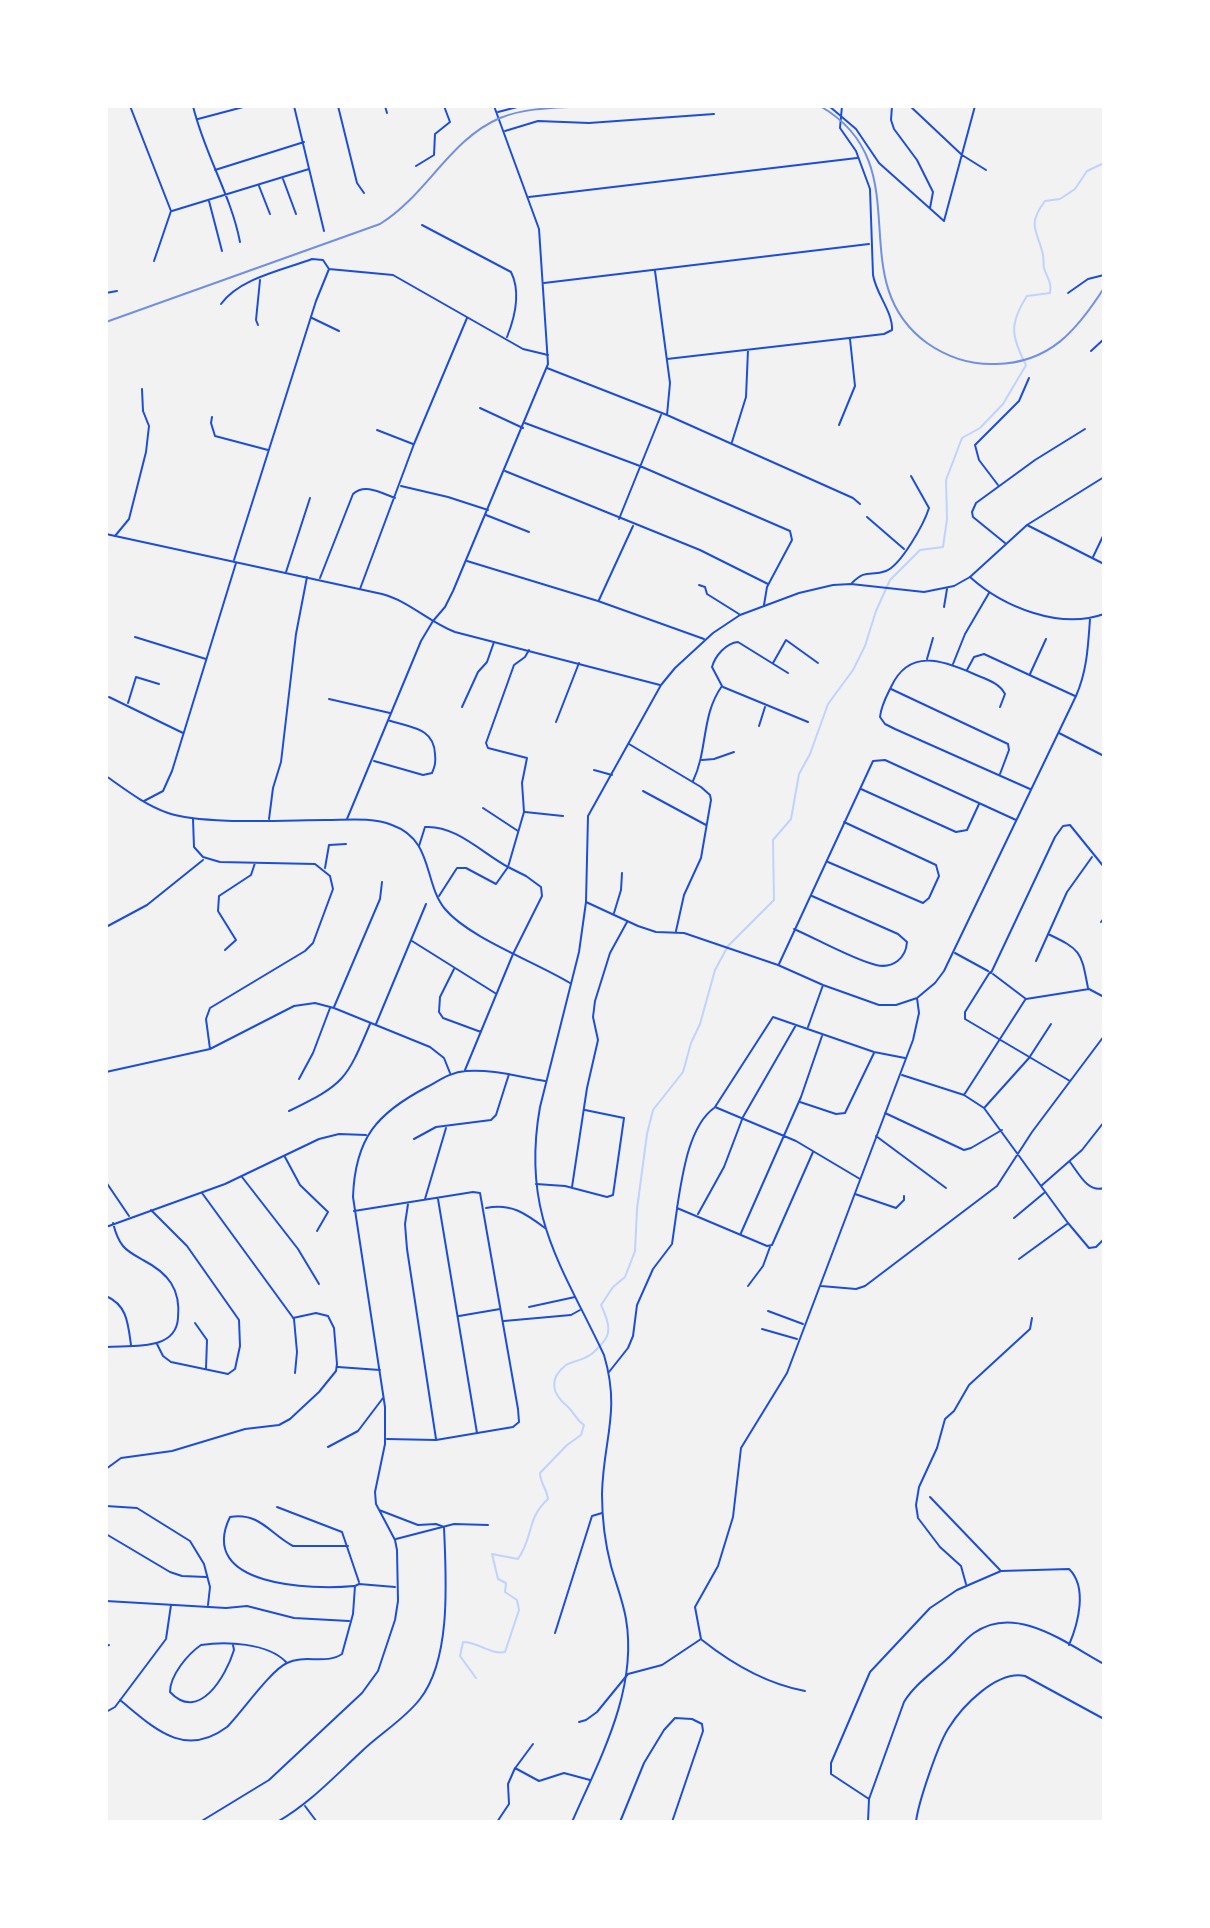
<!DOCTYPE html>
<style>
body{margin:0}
#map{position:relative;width:1210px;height:1928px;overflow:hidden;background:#f2f2f2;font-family:"PT Sans Narrow",sans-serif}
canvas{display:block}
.frame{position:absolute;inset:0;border:108px solid #fff;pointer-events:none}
</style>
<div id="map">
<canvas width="1210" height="1928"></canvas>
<div class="frame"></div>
</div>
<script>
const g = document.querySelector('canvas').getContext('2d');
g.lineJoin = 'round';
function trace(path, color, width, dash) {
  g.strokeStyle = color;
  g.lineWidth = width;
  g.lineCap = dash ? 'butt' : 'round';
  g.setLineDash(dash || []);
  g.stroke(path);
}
trace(new Path2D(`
 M476 1678 460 1656 463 1642C478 1642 491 1655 505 1652L519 1610 517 1600 505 1592 506 1583 498 1579 492 1554 518 1559C534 1536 526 1519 548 1499 547 1489 540 1483 540 1473L567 1445 581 1435 584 1425C576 1420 574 1412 567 1406 551 1393 549 1378 566 1365 573 1361 583 1360 590 1355 595 1352 605 1341 607 1336 611 1326 605 1314 601 1305L613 1287 625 1277 635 1251 637 1209 647 1134 653 1110 683 1072 691 1043 700 1024 715 970 728 946 774 900 773 840 791 819 799 774 810 754 828 704 853 670 865 646 876 611 890 580 920 550 943 547 947 519 946 480 962 438 980 428 1003 404 1026 365C1011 336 1009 324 1027 296L1050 293C1052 282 1047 278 1044 268 1043 264 1044 260 1043 255 1038 231 1026 226 1045 201L1060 199 1075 189 1087 171 1104 163`), '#bfd3fe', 2);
trace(new Path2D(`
 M130 106 171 211 154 261
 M193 106C204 153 231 195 240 242
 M294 106 324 231
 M338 106 357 183 364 193
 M385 106 387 113
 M829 106 856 129 879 163 944 221 975 106
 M892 106 891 120 894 129 917 160 933 192 930 208
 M910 106 962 155 986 170
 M498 112 521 106
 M198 119 247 106
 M505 131 538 121 589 123 714 114
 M416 166 434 155 435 134 450 122 444 106
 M215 170 304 142
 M283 179 296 214
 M259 186 270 214
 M529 197 857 158
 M209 201 222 251
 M172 211 309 169
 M422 225 511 272C521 292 515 317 507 337
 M106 240H107
 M655 271 670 383 667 415
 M544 283 869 244
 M106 293 117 291
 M1068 293 1088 279 1104 275
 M221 304C240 278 283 270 312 259L323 260 329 269
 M312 318 339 331
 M258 325 256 320 260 280
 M1091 351 1104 339
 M667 359 884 334 892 330C893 312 876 294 873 275L870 189 856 151 840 128 842 106
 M547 368 667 415 853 498 860 504
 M480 408 523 428
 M212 417 211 423 215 436 268 450
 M525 423 640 466 790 531 792 540 767 587 764 605
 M839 425 855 386 850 339
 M377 430 413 444
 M732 442 746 397 748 350
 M505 471 700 550 768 584
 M998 485 979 460 975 445 1019 401 1029 378
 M401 486 448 497 488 510
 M486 515 529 532
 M867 517 904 549
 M619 519 661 415
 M1027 525 1104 564
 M115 536 129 519 146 452 149 426 143 411 142 389
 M1005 543 973 517 972 512 976 503 1035 460 1085 429
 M1093 557 1104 534
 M234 560 316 301 329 269 393 275 523 349 548 355
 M467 561 598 601 704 639
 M286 572 310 498
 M970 577C1003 607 1060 630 1104 614
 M320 578 353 494C365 483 381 493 395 498
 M852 583C866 568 871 577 886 571 901 565 924 524 929 508L911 476
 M699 585 705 587 707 594 739 614
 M360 589 414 444 467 318
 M599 600 633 526
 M944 607 947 589
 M135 637 206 659
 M927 659 933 638
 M773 663 786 640 818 663
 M953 664 965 634 989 593
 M967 670 974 657 984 654 1075 696
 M1030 674 1046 639
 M723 687 808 722
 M891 689 1008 744 1009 750 1000 774
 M109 697 183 733
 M329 699 390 713
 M128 703 136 677 159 684
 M462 707 478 672 487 662 494 642
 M1000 707 1005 694C999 682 985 679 974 674 942 660 909 648 891 687 886 697 881 706 880 717L885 724 895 729 1030 789
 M556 722 579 663
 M759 726 765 707
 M1059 733 1104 756
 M629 744 701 787 710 795 711 800 701 858 684 895 676 931
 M702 760 714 759 734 752
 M374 761 423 775 432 773C435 766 436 762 435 754 434 727 410 728 388 720
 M594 770 612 775
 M693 781C708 750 701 715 722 686L712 667C715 656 726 643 738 642L788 673
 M861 789 956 832 967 830 979 804
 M643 791 706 825
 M144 801 163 791 172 771 236 563
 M483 808 518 831
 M525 812 563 816
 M193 819 194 847 203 857 220 862 315 864 330 876 333 889 313 943 305 951 210 1008 206 1019 210 1049
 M269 819 273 788 281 762 296 634 307 577
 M347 819 421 641 433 621
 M419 846 425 827C456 825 482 853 508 867L496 884 466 868H457L439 896
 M828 862 923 903 929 898 939 876 936 865 844 822
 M325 868 329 845 346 844
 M586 902 638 926 656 932 684 933 778 965 823 985 879 1005H896L917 998 935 983 944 971 1076 696C1087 671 1088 647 1090 619
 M614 913 621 890 622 873
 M1101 922 1104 918
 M106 927 147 905 203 860
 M794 929C817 939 854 960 876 965 893 969 906 958 907 942L898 934 812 896
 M1048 934C1082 950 1081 952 1088 988
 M412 941 495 993
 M225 950 236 940 218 911 219 896 251 875 255 863
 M955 953 988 971
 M1036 961 1067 892 1092 857
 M779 964 873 761 885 760 1016 820
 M454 969 440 997 439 1012 443 1018 481 1032
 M990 972 965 1012V1019L1070 1081
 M991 973 1055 837 1063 826 1070 825 1104 867
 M993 974 1026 999 1089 989 1104 997
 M334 1007 380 899 382 882
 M376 1024 426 904
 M808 1027 823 985
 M465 1070 513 954 542 896 541 887 526 876 508 867 524 812 522 783 527 758 488 748 486 743 514 665 525 657 529 650
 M106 1072 210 1049 294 1006 315 1003 334 1008 430 1047 444 1058 450 1073
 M902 1075 964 1095 984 1108 1068 1223 1089 1248 1096 1247 1104 1239
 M299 1079 313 1053 330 1008
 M964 1095 1025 1000
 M800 1102 836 1114 845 1113 874 1053
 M985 1107 1029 1058 1051 1024
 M714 1108C688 1127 682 1178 677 1208L767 1246 772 1245 813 1152
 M289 1111C344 1084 346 1081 370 1024
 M885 1113 964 1150 971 1148 1002 1130
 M876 1136 946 1188
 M414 1139 436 1127 491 1120 496 1115 509 1074
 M285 1157 300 1185 328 1212 317 1231
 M1070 1162C1079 1174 1088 1193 1104 1188
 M242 1177 298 1249 319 1284
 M860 1179 796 1141 715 1107 773 1017 874 1052 905 1058
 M106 1182 129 1216
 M536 1184 565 1186 607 1197 613 1195 624 1118 585 1110
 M1041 1186 1082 1150 1104 1122
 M572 1187 587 1088 598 1040 593 1017 595 1001 610 953 627 922
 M202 1193 294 1319 297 1352 295 1373
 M855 1194 896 1208 904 1200V1196
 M425 1199 446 1128
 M438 1199 477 1433
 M408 1204 405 1224 407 1249 436 1439
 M486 1208C511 1203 525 1213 545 1228
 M151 1210 187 1246 239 1320 240 1346 235 1369 228 1374 171 1362 163 1356 157 1344
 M354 1211 473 1192 480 1193 518 1409 519 1422 513 1427 436 1440 387 1439
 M698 1214 724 1167 743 1117 796 1025
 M1014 1218 1044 1193
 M106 1227 225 1184 319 1139 339 1134 366 1135
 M741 1233 801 1097 822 1036
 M1019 1259 1067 1224
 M748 1286 763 1266 770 1247
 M821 1286 856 1289 865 1286 997 1186 1032 1132 1104 1036
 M106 1296C127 1305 128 1323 131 1345
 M529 1307 575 1297
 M768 1311 803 1324
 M459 1316 500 1309
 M504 1321 571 1315 580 1310
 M195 1323 207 1340 206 1369
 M762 1329 797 1339
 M106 1347C130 1345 176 1352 178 1318 181 1289 168 1273 143 1260 136 1256 128 1252 123 1246 118 1240 115 1231 113 1223
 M338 1367 380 1370
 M609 1372 628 1348 633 1336 637 1305 653 1269 672 1244 677 1209
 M328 1447 358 1431 383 1398
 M106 1469 121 1458 172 1451 245 1429 279 1425 290 1419 319 1392 336 1371 337 1364 334 1328 328 1316 316 1313 293 1318
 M930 1497 1000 1570
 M106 1506 137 1508 190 1541 204 1564 210 1587 208 1605
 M277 1507 342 1532 359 1582
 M106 1534 170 1572 182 1576 206 1577
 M396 1539 454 1524 488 1525
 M348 1546H293C270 1534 260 1512 230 1517 196 1587 313 1590 354 1586
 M966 1584 961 1566 940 1547 918 1518 916 1505 919 1487 937 1448 945 1419 954 1411 969 1385 1030 1329 1032 1318
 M106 1601 226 1608 247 1606 294 1618 349 1621
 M555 1633 592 1516 602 1513
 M702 1640C731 1663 767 1684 805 1691
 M233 1645 234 1650C226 1676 199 1723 170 1692 170 1675 188 1654 201 1645 226 1641 268 1643 286 1662
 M106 1646 109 1645
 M120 1700C154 1728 184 1759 227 1727 241 1713 271 1670 287 1663 304 1654 326 1665 342 1654L353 1614 355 1586 359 1584 395 1587
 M106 1712 115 1707 166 1639 171 1605
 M579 1722 586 1720 597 1712 628 1674 662 1665 701 1639 695 1607 718 1566 733 1517 741 1448 787 1373 913 1040 919 1013 917 998
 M516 1767 533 1744
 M869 1799 831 1774V1763L870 1672 930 1608 957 1590 1001 1571 1069 1569C1088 1587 1078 1624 1069 1645
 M305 1806 317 1822
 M200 1822 269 1780 362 1693 378 1671 395 1620 398 1601 397 1550 395 1540 376 1504 375 1492 385 1444V1407L353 1197C355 1138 377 1113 427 1087 440 1080 451 1072 466 1071 493 1069 519 1077 545 1081
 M277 1822C309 1804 334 1777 361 1752 379 1734 404 1720 420 1699 452 1658 446 1577 444 1527L436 1524 418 1525 379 1510
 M497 1822 509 1804 508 1784 515 1768 539 1781 564 1773 590 1780
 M620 1822 644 1763 664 1730 675 1718 692 1719 702 1724 703 1731 672 1822
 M868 1822 869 1799 904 1702C914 1685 932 1673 947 1659 956 1651 964 1640 974 1633 1016 1603 1067 1644 1104 1664
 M916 1822C918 1803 938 1745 948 1729 962 1706 997 1670 1025 1676L1104 1719`), '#1d4ed8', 2);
trace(new Path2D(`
 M106 534 382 594C409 601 429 622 455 632L660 685
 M433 621 445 607 453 591 548 364 539 229 494 106
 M106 776C126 790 145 805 168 813 202 825 287 820 326 820 347 820 372 817 392 825 434 840 423 882 445 909 469 938 536 962 570 983
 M572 1822C600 1758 638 1690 626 1619 623 1601 616 1584 611 1566 605 1543 602 1518 602 1494 603 1440 621 1412 604 1355 561 1264 521 1214 540 1107L579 952 586 902 588 816 661 685 675 668 713 633 740 615 799 593 833 585 851 584 924 592 954 586 970 577 1027 525 1104 477`), '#1d4ed8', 2);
trace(new Path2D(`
 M820 106C923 165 839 279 927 343 947 357 971 365 996 364 1050 363 1077 330 1104 288
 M106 322 380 224C426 196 450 139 500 118 527 107 558 108 586 106`), '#7290e2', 2);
</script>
